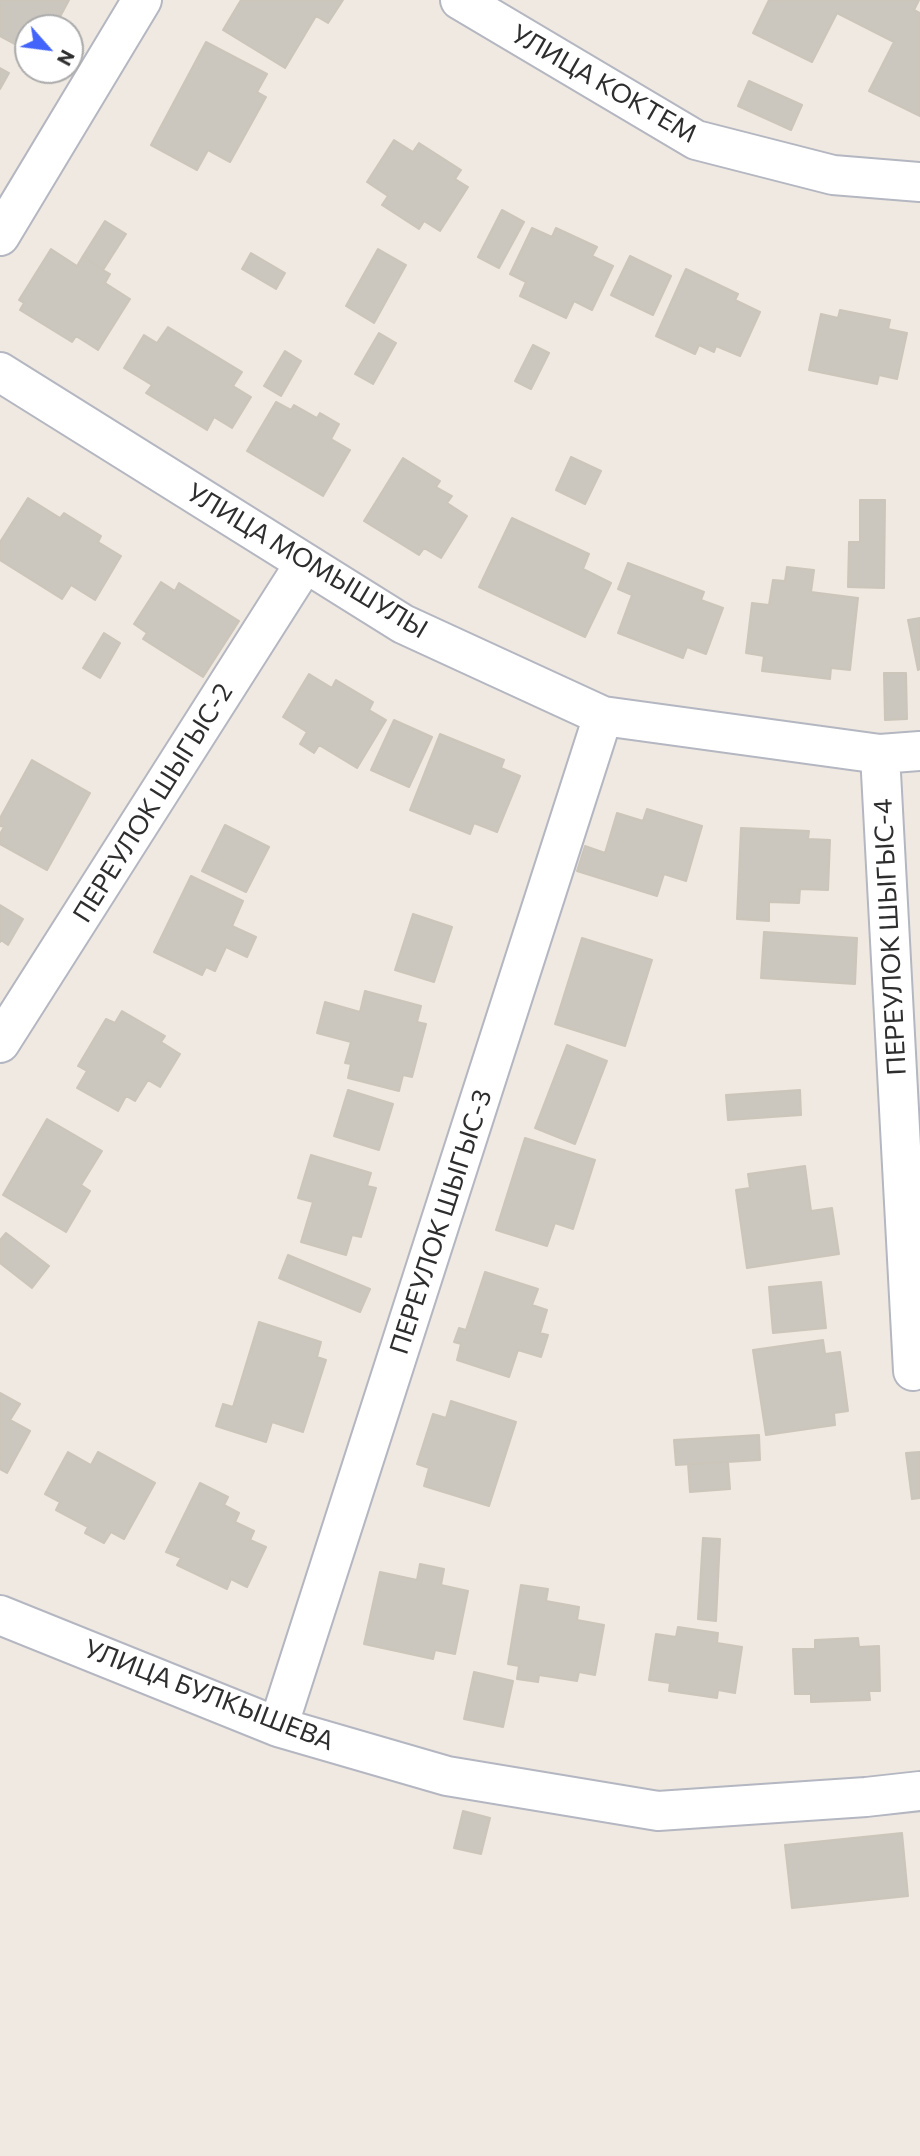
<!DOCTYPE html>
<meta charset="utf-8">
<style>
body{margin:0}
#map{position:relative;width:920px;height:2156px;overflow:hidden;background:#efe9e1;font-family:Commissioner,sans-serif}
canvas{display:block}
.north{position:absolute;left:14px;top:14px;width:70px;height:70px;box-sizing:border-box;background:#fff;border:2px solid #ababab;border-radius:50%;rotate:118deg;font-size:19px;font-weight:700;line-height:28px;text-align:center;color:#2e2e2e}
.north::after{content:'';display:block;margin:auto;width:24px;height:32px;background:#4264fb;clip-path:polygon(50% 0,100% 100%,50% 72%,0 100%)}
</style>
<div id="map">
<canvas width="920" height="2156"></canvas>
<div class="north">N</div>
</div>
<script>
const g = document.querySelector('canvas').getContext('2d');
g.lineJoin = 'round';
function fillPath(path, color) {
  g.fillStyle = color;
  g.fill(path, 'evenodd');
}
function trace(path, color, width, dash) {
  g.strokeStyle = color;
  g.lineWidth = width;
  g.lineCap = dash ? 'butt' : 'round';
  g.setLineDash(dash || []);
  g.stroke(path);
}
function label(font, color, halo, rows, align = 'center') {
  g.font = font + ' Commissioner,sans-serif';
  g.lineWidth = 7;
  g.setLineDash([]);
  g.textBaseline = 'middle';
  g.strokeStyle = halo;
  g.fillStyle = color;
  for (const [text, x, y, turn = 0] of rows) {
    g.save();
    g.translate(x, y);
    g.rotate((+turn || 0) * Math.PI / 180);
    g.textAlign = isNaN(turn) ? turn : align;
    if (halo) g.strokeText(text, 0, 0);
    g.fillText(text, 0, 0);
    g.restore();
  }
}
const building = new Path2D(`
 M0 0H69L54 28H28V51L0 36Z
 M241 0H343L328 23 316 16 285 68 223 30Z
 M769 0H919L914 10 920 13V116L869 91 894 42 837 13 812 62 753 33Z
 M206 42 267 74 257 92 266 97 230 162 208 150 197 170 151 145Z
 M0 68 9 73 0 89Z
 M749 81 802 105 791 130 738 106Z
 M394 140 413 152 419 143 461 170 455 179 468 187 440 231 424 221 419 229 382 205 388 196 367 182Z
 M502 210 524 222 499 268 478 257Z
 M105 221 126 234 103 270 83 256Z
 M532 228 552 237 556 228 597 247 592 256 613 266 592 310 574 301 566 318 520 296 526 282 510 274Z
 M51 249 77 266 83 256 103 270 110 274 105 283 130 299 98 350 76 336 72 342 20 310 24 303 19 300Z
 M378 249 406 265 374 323 346 306Z
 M251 253 285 273 276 289 242 269Z
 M630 256 671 276 653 315 611 295Z
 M686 269 738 294 735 300 760 312 740 356 716 346 714 352 699 345 695 354 656 336Z
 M840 310 890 320 888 329 907 333 897 379 879 375 877 384 809 370 821 314 838 318Z
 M168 327 242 372 233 386 251 397 232 428 214 417 207 430 146 393 152 385 124 368 144 335 157 343Z
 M379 333 396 343 373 384 355 374Z
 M533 345 549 353 531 389 515 381Z
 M285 351 301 361 281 396 264 386Z
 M276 402 291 410 294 405 317 418 320 413 339 424 331 439 350 450 323 496 247 451Z
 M571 457 601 471 585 504 556 490Z
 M403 458 440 481 436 487 452 496 447 503 467 516 441 558 424 548 419 555 364 521Z
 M28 498 60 518 64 513 101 536 98 542 121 556 95 600 71 585 62 599 0 560V542Z
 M860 500H885L884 588 848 587 849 542H860Z
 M512 518 589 554 583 569 611 583 585 637 479 587Z
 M628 563 704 592 701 600 723 608 706 654 687 647 683 658 618 633 632 595 618 589Z
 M787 567 814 570 811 592 858 598 850 670 831 668 830 679 762 671 764 656 746 653 752 603 769 605 773 580 785 581Z
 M161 582 175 591 179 583 239 621 203 677 143 639 147 633 134 624Z
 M920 618V669L918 670 908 620Z
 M104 633 120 643 100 678 83 668Z
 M884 673H906L907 719 885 720Z
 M309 674 332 688 336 680 373 702 369 710 386 720 357 768 319 745 314 753 300 744 307 732 283 717Z
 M394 720 432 737 409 787 371 770Z
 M440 734 504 760 501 768 520 776 497 832 474 823 470 834 410 810Z
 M32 760 90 793 47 870 0 844V834L4 827 0 826V818Z
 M647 809 702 826 686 881 664 874 657 896 577 871 585 846 605 853 617 813 643 821Z
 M225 825 269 847 246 892 202 871Z
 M741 828 809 831 808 839 830 840 828 890 800 889 799 903 769 902V921L737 919Z
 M191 876 243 901 232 926 256 937 247 957 226 947 215 971 206 967 202 975 154 952Z
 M0 905 23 919 8 945 1 940 0 942Z
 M413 914 452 927 434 982 395 970Z
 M764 932 857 938 855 984 761 978Z
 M582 938 652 960 625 1046 555 1024Z
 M365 991 421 1006 417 1022 426 1024 412 1077 403 1075 399 1091 348 1078 351 1064 345 1063 351 1042 317 1033 325 1002 360 1012Z
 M122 1011 165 1036 161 1042 180 1054 160 1087 148 1080 135 1101 126 1096 118 1111 77 1088 87 1071 78 1066 106 1019 115 1023Z
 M567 1045 607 1061 575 1144 535 1128Z
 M348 1090 393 1104 379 1150 334 1136Z
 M800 1090 801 1115 728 1120 726 1095Z
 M47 1119 102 1151 81 1185 90 1191 66 1232 3 1195Z
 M525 1138 595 1160 573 1229 555 1223 547 1246 496 1230Z
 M311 1155 371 1173 367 1186 376 1188 361 1237 352 1235 346 1255 301 1242 313 1202 298 1198Z
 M805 1166 811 1211 832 1208 839 1254 747 1268 736 1190 750 1188 748 1174Z
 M6 1233 49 1266 32 1288 0 1263V1240Z
 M288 1255 370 1289 360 1312 279 1278Z
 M485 1272 538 1289 532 1305 547 1310 540 1333 548 1335 541 1357 518 1350 509 1377 457 1360 461 1344 454 1342 459 1328 466 1330Z
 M821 1282 826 1328 773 1333 769 1287Z
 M259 1322 321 1342 317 1357 326 1360 303 1432 272 1422 266 1442 216 1426 223 1404 233 1407Z
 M823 1340 825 1354 840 1352 848 1411 834 1413 835 1425 766 1435 753 1350Z
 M0 1393 20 1404 10 1420 30 1431 7 1473 0 1469Z
 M451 1401 516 1422 489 1506 424 1486 429 1468 417 1464 433 1414 446 1418Z
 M759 1435 760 1460 676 1465 674 1440Z
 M68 1452 91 1465 98 1452 155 1483 124 1539 111 1532 104 1543 85 1533 88 1527 56 1510 60 1502 45 1494Z
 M920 1452V1498L912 1499 906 1453Z
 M728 1462 730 1489 690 1492 688 1464Z
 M200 1483 228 1497 224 1505 239 1513 235 1522 254 1531 250 1540 266 1547 247 1587 231 1579 227 1589 177 1565 181 1558 166 1552Z
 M703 1538 720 1539 716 1621 698 1619Z
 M420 1564 444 1569 441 1585 468 1591 455 1654 435 1650 433 1659 364 1644 380 1572 417 1580Z
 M521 1585 548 1589 546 1601 579 1607 577 1620 604 1625 595 1675 579 1672 577 1681 539 1675 538 1682 517 1679 519 1666 508 1664Z
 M678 1627 718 1633 717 1643 742 1647 735 1693 718 1690 717 1698 669 1691 670 1683 649 1680 656 1634 676 1637Z
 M858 1638 859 1647 879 1646 880 1691H869L870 1700 811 1702V1694H795L793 1649H815V1640Z
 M474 1672 513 1681 503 1727 464 1719Z
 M463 1811 490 1818 481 1854 454 1848Z
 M902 1833 908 1896 792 1908 785 1845Z`);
fillPath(building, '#cbc7bf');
trace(building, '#cbc5ba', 2);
const minor = new Path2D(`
 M460 0 696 140 833 175 920 182
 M0 236 142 0
 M0 372 403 624 603 716 880 754 920 751
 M880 754 913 1371
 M0 1043 305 563
 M0 1615 278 1727 447 1776 658 1811 866 1797 920 1791
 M278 1727 603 716`);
trace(minor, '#b4b7c1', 42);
trace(minor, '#fff', 38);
label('26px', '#2e2e2e', '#fff', [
 ["УЛИЦА КОКТЕМ",604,84,30],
 ["УЛИЦА МОМЫШУЛЫ",307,561,31],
 ["ПЕРЕУЛОК ШЫГЫС-2",153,803,-58],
 ["ПЕРЕУЛОК ШЫГЫС-4",890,937,-93],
 ["ПЕРЕУЛОК ШЫГЫС-3",441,1222,-72],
 ["УЛИЦА БУЛКЫШЕВА",209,1695,21]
]);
</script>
